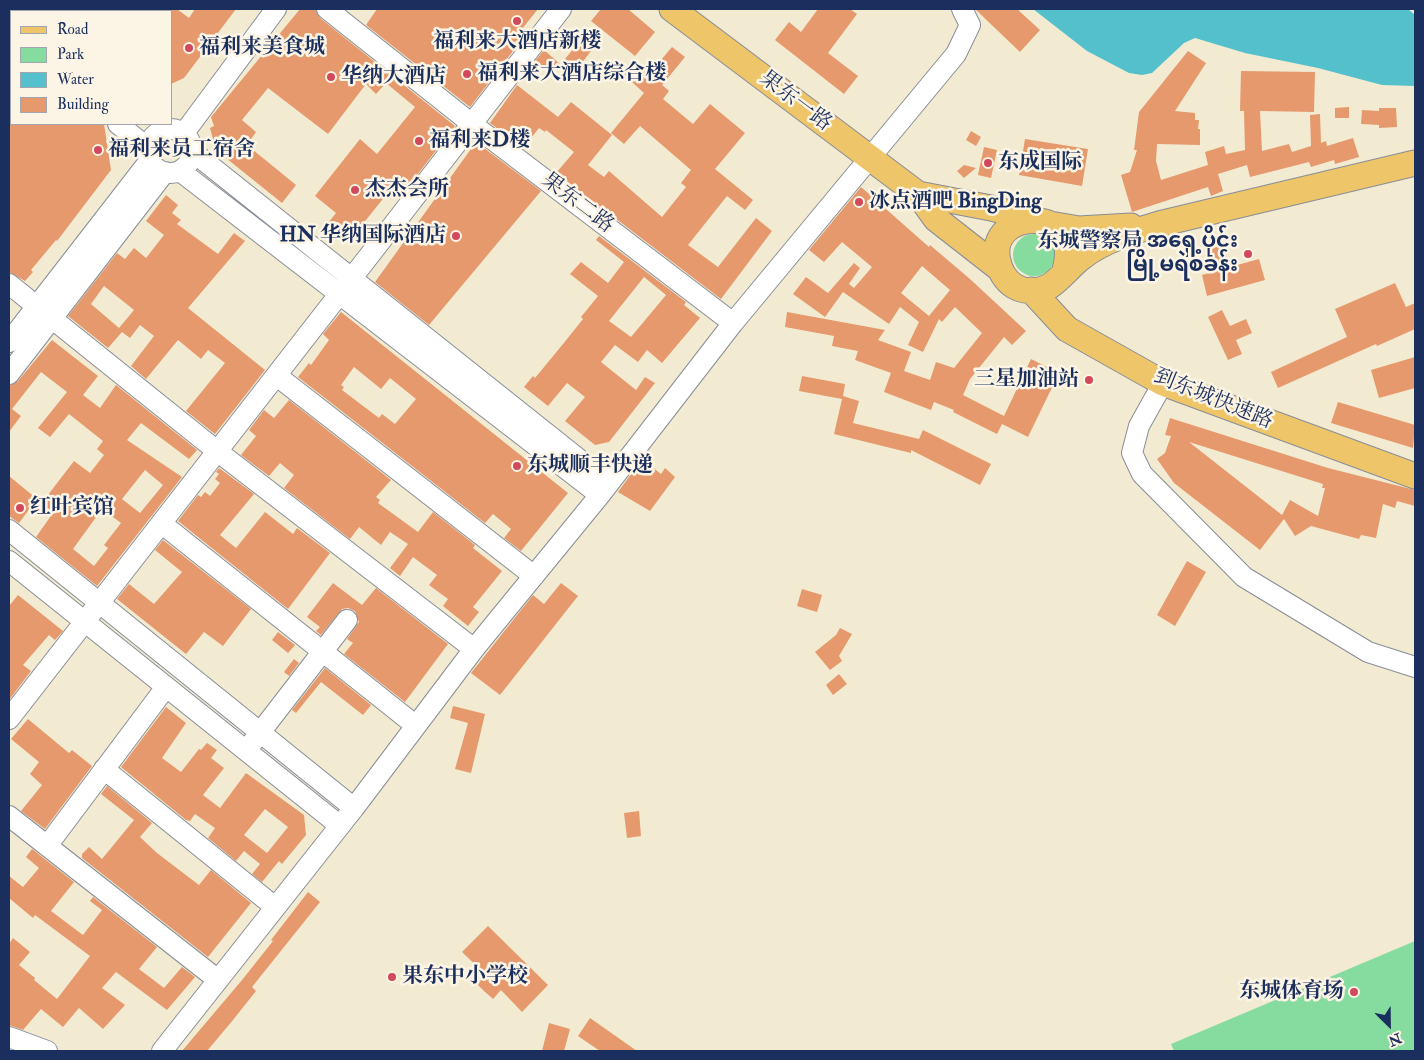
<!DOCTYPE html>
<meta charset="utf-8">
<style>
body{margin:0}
#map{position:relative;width:1424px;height:1060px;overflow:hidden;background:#f3ebd1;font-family:"IM FELL Double Pica",serif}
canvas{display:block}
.frame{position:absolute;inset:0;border:10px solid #1b2f5e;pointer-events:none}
.legend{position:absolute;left:10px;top:10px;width:162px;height:115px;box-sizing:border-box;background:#fcf5e5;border:1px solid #a2a6af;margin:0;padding:6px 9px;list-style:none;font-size:15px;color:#1b2f5e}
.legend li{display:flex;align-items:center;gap:10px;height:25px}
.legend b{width:25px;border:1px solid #a2a6af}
.north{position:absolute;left:1364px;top:1000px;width:50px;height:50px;-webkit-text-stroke:4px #fcf5e5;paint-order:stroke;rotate:157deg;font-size:14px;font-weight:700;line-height:20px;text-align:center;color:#1b2f5e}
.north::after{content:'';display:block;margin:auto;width:18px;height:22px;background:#1b2f5e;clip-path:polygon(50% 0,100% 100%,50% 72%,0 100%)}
</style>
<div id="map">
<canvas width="1424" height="1060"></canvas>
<div class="frame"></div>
<ul class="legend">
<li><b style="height:6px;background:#eec569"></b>Road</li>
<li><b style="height:14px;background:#86dc9f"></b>Park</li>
<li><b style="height:14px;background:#53c0cc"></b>Water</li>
<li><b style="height:14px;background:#e5996d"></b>Building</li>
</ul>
<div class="north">N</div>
</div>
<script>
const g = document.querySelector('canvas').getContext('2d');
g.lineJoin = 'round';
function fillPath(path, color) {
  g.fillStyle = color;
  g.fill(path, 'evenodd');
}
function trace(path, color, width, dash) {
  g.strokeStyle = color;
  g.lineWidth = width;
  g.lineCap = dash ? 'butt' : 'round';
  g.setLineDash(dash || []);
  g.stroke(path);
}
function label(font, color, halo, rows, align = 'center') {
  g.font = font + ' "IM FELL Double Pica","Noto Serif SC","Noto Sans Myanmar",serif';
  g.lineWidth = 5;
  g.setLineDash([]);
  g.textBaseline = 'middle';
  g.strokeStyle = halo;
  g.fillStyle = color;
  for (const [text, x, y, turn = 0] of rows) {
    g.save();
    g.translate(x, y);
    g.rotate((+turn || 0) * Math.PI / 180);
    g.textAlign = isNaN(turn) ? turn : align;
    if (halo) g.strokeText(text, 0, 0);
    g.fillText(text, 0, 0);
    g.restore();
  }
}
fillPath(new Path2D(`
 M1013 255a21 21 0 1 1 42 0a21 21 0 1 1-42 0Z
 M1415 941V1051H1174L1171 1044Z`), '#86dc9f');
fillPath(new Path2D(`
 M1033 9H1408L1415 15V86L1382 85 1318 68 1245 53 1195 38 1184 43 1152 73 1142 75 1129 73 1087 51Z`), '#53c0cc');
fillPath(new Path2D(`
 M171 9H177L189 18 195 9H236L184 78 171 84Z
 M300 9H315L320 18 455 126 407 188 398 180 358 230 353 226 344 236 328 223 336 213 315 196 360 139 377 154 415 107 386 83 376 94 366 84 328 134 268 88 242 120 256 132 247 145 296 185 282 203 216 150 210 128 214 126 211 117Z
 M377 9H538L518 34 523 38 470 107 366 25Z
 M601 9H628L655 32 635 56 591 21Z
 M818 9H850L857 14 828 53 858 76 844 94 775 40 789 22 801 32Z
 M975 9H1017L1040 30 1020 52Z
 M579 42 591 51 577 69 565 59Z
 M672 47 685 57 662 85 669 91 663 99 693 124 710 104 745 133 715 169 753 200 745 210 727 196 688 245 718 267 756 218 772 231 721 299 556 173 574 152 546 130 545 132 539 128 523 148 490 123 517 85 558 117 571 102 612 135 588 165 604 177 609 171 662 217 686 187 681 183 691 170 640 126 624 144 611 133 644 93 621 72 632 60 649 74Z
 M544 50 560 64 551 75 535 61Z
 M1188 51 1206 63 1175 111 1195 113V120H1199L1198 129H1200V145L1157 144 1156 161 1161 180 1208 165 1205 152 1224 146 1226 154 1245 150 1244 111H1240L1241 71 1315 72 1314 112 1260 111 1262 151 1289 144 1292 152 1311 146 1310 115 1320 114 1321 143 1326 141 1327 146 1353 138 1359 157 1335 164 1334 160 1311 167 1309 162 1250 177 1247 165 1218 174 1223 191 1211 196 1208 187 1132 212 1121 175 1130 172 1137 150H1134L1139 112Z
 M1349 107V118H1335V108Z
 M1379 108H1396L1397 127 1379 128V125L1361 124 1362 110 1379 111Z
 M9 124H104L111 170 57 241 56 240 31 270 33 272 25 281 9 272Z
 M971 131 981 137 976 146 966 140Z
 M1025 139 1088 149 1082 186 1019 175Z
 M476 142 541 191 429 325 375 282Z
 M984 147 997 150 991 178 978 175Z
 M964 165 976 168 964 178 957 171Z
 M861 187 929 247 930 245 970 279 1026 331 1012 345 1004 337 970 379 963 395 1004 416 1031 359 1059 373 1028 437 1002 424 997 434 953 412 954 410 934 402 931 410 884 392 891 373 855 360 858 351 832 346 834 336 785 327 787 312 885 330 878 340 911 352 904 371 930 380 936 362 954 368 982 333 955 307 942 322 939 319 923 352 908 345 919 322 900 307 889 324 843 292 825 317 793 294 806 277 828 293 854 263 860 268 849 284 854 288 872 267 842 242 824 262 809 250ZM922 266 950 290 929 316 901 293Z
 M166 195 178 205 172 213 181 220 177 224 218 254 234 233 245 241 188 308 265 370 215 434 186 411 225 363 208 350 201 359 178 340 146 379 131 366 154 336 140 325 130 338 122 332 108 348 68 316 117 253 125 259 134 248 146 258 164 235 146 221ZM104 286 134 310 119 328 91 304Z
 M599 236 686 302 684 305 700 318 662 363 647 350 638 362 615 345 601 362 636 390 645 377 655 383 609 442 595 445 565 421 585 397 567 383 548 406 524 387 533 376 535 378 563 344 583 319 581 317 598 296 570 274 581 262 608 283 624 262 596 240ZM644 277 666 295 631 337 609 321Z
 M1224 245 1230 267 1259 259 1265 280 1207 296 1202 275 1210 273 1205 250Z
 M1395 283 1406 307 1415 303V329L1377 346 1376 344 1278 388 1271 372 1347 337 1335 309Z
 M1222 310 1230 326 1246 319 1252 333 1236 340 1242 354 1228 360 1208 317Z
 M341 312 568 493 521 551 504 538 511 529 493 514 485 523 298 377 309 363 311 365 329 340 323 334ZM354 367 381 389 390 378 416 399 395 424 382 414 379 418 342 390 344 387 341 385Z
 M52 340 98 376 83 395 100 408 116 385 197 450 189 459 141 423 127 440 182 477 97 586 36 537 53 513 41 504 74 461 90 473 104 455 97 449 103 441 69 414 50 437 38 428 67 392 41 372 12 409 21 416 9 432V386L18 381ZM145 470 163 485 140 513 122 499ZM102 509 121 523 104 545 108 548 94 566 73 549Z
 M1415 357V388L1379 398 1371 370Z
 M802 376 845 384 843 396 859 401 853 423 919 439 923 430 991 464 980 485 911 450V453L834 434 842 399 799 391Z
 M289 400 391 480 376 497 380 500 378 503 418 532 433 512 475 545 473 548 502 571 473 607 479 612 468 626 443 606 448 599 429 585 437 575 413 557 400 576 390 568 408 544 390 532 381 545 359 527 350 539 284 488 294 475 280 463 269 476 241 455 256 436 249 430 264 410 274 418Z
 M1338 402 1415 425 1413 448 1331 423Z
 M1170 418 1328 468 1415 490V506L1397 501 1395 508 1383 504 1376 538 1361 535 1359 539 1311 526 1295 536 1284 519 1260 550 1174 483 1157 459 1165 453 1171 436 1165 435ZM1189 442 1323 484 1322 488H1325L1318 516 1290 500 1282 515Z
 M642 459 661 474 665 468 675 477 650 511 618 492Z
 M219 468 254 494 220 535 236 548 265 512 293 534 297 528 330 553 288 609 178 521 198 495 201 497 205 492 210 496 220 483 215 479 219 474 216 472Z
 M9 476 37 499 19 523 9 516Z
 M163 540 251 609 223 646 204 632 186 654 117 599 129 584 154 604 182 572 155 550Z
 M1187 561 1206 572 1175 626 1157 615Z
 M333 583 362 605 376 588 448 644 405 702 344 654 353 643 347 639 359 622 355 611 348 608 342 609 321 635 316 631 320 627 307 617Z
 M561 583 578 596 500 695 471 673 533 595 544 604Z
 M802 589 822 595 817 612 797 606Z
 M18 595 63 631 55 640 49 635 23 665 31 671 9 700V606Z
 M840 628 852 634 839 656 842 661 830 670 815 652 836 635Z
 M278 632 295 645 288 653 272 640Z
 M294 659 299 663 289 676 284 672Z
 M325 668 371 705 363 715 321 682 296 713 292 710Z
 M839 674 847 684 833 695 826 685Z
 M453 706 485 714 471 773 455 769 468 723 450 718Z
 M166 707 186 723 162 758 181 772 199 749 201 750 207 743 217 750 211 758 224 768 203 795 220 808 246 773 304 815 306 835 282 864 279 861 262 882 252 874 260 864 244 851 236 861 208 838 215 828 195 814 190 821 186 820 121 767ZM265 809 288 827 267 853 244 835Z
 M28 719 69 753 72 750 92 766 45 829 21 811 42 785 30 774 39 762 11 739Z
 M107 786 152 823 140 837 157 853 199 885 211 870 251 903 208 957 82 858V854L89 847 102 859 134 820 101 794Z
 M639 811 641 836 627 838 624 813Z
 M32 849 74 882 51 911 83 935 102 910 90 901 93 897 157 947 139 969 164 988 182 967 195 977 167 1010 116 972 102 988 125 1005 103 1029 79 1008 63 1027 41 1009 23 1030 9 1025V944L13 938 30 952 19 965 35 978 34 980 57 999 90 956 35 915 33 918 9 898V876L23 887 39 868 26 857Z
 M308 892 320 902 252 987 256 991 233 1020 207 1051H182L242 980 273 941 271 940Z
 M488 926 548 985 522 1012 501 990 493 999 484 991 477 984 486 975 462 952Z
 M590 1018 637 1051H600L578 1036Z
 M549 1023 570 1029 564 1051H542Z`), '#e5996d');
const minor = new Path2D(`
 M327 9 472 124 733 323
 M9 11 11 13
 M9 34 11 37
 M118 124 148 148
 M148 151a22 22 0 1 1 44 0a22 22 0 1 1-44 0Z
 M184 133 276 9
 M193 152 609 483
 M180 171 600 495
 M9 284 217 451 474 649
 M9 342 150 160
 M9 374 165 172
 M277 376 534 576
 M1163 383 1139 426 1132 453 1142 474 1244 577 1368 652 1415 667
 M161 523 415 725
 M9 530 354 808
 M9 561 339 825
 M9 719 561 9
 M252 743 347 620
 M104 769 275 907
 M9 816 218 980
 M47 846 166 687
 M9 1037 47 1051
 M162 1051 354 808 474 649 600 495 733 323 956 54 970 25 962 9`);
const major = new Path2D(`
 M672 9 918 194 936 219 1000 269
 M918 194 991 208 1032 219
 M1050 224 1079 229 1131 226
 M1065 270C1084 202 985 209 998 261 1000 271 1005 280 1014 286 1024 292 1037 292 1048 287 1058 282 1071 265 1082 257 1104 240 1132 232 1159 224L1415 163
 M1031 290 1067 329 1163 383 1415 476`);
trace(minor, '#878d98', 22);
trace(major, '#878d98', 27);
trace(minor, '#fff', 20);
trace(major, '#eec569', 25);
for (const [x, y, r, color] of [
 [517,21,5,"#d1495b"],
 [189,48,5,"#d1495b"],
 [467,74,5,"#d1495b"],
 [331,77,5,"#d1495b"],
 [419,141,5,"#d1495b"],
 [98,150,5,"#d1495b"],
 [988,163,5,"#d1495b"],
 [355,190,5,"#d1495b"],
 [859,202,5,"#d1495b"],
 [456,236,5,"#d1495b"],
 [1248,254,5,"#d1495b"],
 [1089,380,5,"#d1495b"],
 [517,466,5,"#d1495b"],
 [20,508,5,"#d1495b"],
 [392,977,5,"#d1495b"],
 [1354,992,5,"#d1495b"]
]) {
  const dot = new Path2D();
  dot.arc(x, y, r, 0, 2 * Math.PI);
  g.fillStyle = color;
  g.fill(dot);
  trace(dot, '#fcf5e5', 2);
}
label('bold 21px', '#1b2f5e', '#fcf5e5', [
 ["福利来大酒店新楼",517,42,"center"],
 ["福利来美食城",199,48],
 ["福利来大酒店综合楼",477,74],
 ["华纳大酒店",341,77],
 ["福利来D楼",429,141],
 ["福利来员工宿舍",108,150],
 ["东成国际",998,163],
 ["杰杰会所",365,190],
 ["冰点酒吧 BingDing",869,202],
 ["HN 华纳国际酒店",446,236,"right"],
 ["东城警察局 အရှေ့ပိုင်း",1238,242,"right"],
 ["မြို့မရဲစခန်း",1238,266,"right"],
 ["三星加油站",1079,380,"right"],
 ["东城顺丰快递",527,466],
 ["红叶宾馆",30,508],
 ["果东中小学校",402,977],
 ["东城体育场",1344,992,"right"]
], 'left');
label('21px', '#1b2f5e', '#fcf5e5', [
 ["果东一路",795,102,37],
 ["果东二路",577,204,37],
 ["到东城快速路",1213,400,22]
]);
</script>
